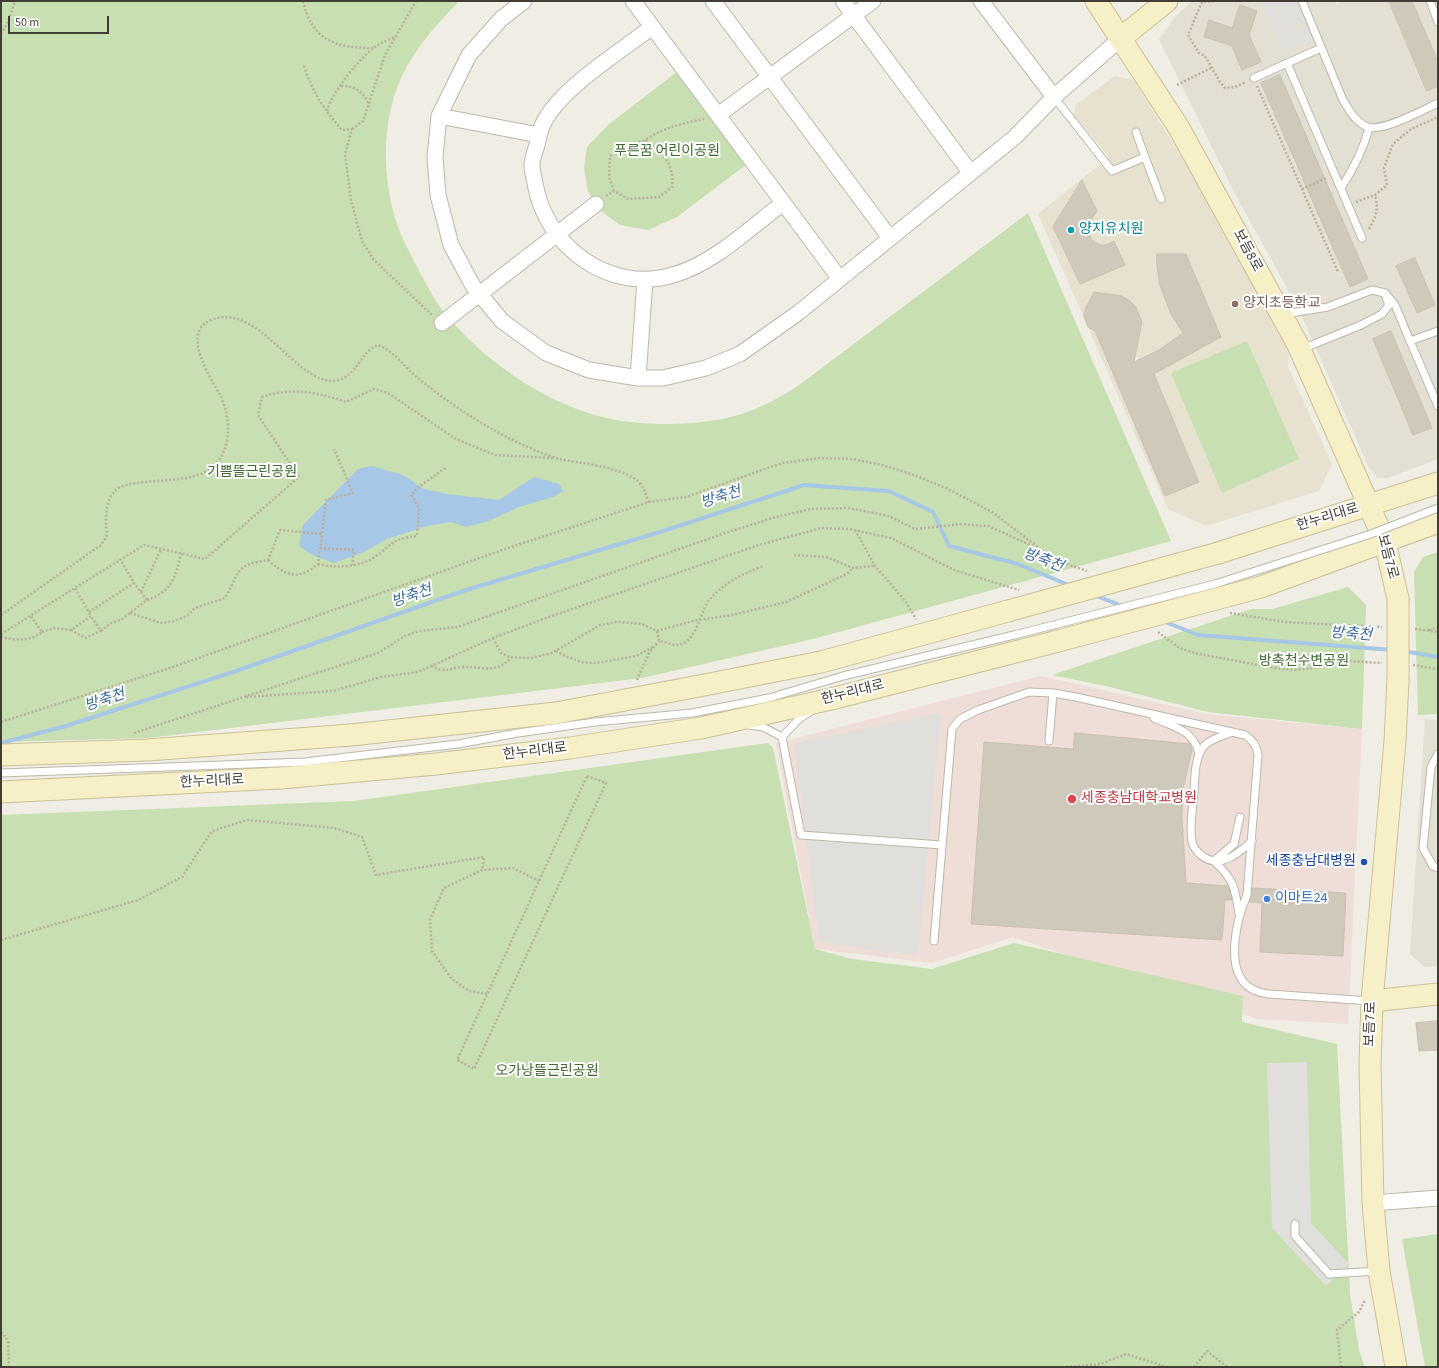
<!DOCTYPE html>
<meta charset="utf-8">
<style>
body{margin:0}
#map{position:relative;width:1439px;height:1368px;overflow:hidden;background:#efede4;font-family:"Source Sans 3",sans-serif}
canvas{display:block}
.frame{position:absolute;inset:0;border:2px solid #413d35;pointer-events:none}
.scale{position:absolute;left:8px;top:16px;width:101px;height:18px;box-sizing:border-box;border:2px solid #413d35;border-top:0;padding-left:5px;font-size:12px;line-height:14px;white-space:nowrap;color:#413d35;-webkit-text-stroke:3px #fff;paint-order:stroke}
</style>
<div id="map">
<canvas width="1439" height="1368"></canvas>
<div class="frame"></div>
<div class="scale">50 m</div>
</div>
<script>
const g = document.querySelector('canvas').getContext('2d');
g.lineJoin = 'round';
function fillPath(path, color) {
  g.fillStyle = color;
  g.fill(path, 'evenodd');
}
function trace(path, color, width, dash) {
  g.strokeStyle = color;
  g.lineWidth = width;
  g.lineCap = dash ? 'butt' : 'round';
  g.setLineDash(dash || []);
  g.stroke(path);
}
function label(font, color, halo, rows, align = 'center') {
  g.font = font + ' "Source Sans 3","Noto Sans KR",sans-serif';
  g.lineWidth = 4;
  g.setLineDash([]);
  g.textBaseline = 'middle';
  g.strokeStyle = halo;
  g.fillStyle = color;
  for (const [text, x, y, turn = 0] of rows) {
    g.save();
    g.translate(x, y);
    g.rotate((+turn || 0) * Math.PI / 180);
    g.textAlign = isNaN(turn) ? turn : align;
    if (halo) g.strokeText(text, 0, 0);
    g.fillText(text, 0, 0);
    g.restore();
  }
}
fillPath(new Path2D(`
 M1192 1H1334L1337 4 1340 1H1389L1427 91 1438 86V459L1388 478H1377L1369 468 1299 310 1233 190 1159 39 1174 18ZM1209 20 1249 35 1261 62 1242 70 1232 46 1204 37ZM1280 75 1321 172 1302 180 1261 83ZM1327 186 1368 279 1350 287 1309 194ZM1415 258 1435 305 1416 313 1396 266ZM1391 331 1431 428 1414 435 1373 339Z
 M1412 1H1438V62Z
 M1425 719 1438 720V966L1424 967 1410 954Z`), '#e3dfd3');
fillPath(new Path2D(`
 M1115 76 1133 80 1225 225 1289 353 1288 367 1332 464 1319 491 1206 526 1168 509 1038 214 1109 157 1074 115 1076 104ZM1082 180 1097 211 1088 225 1091 239 1099 245H1106L1114 242 1124 265 1080 284 1053 227ZM1158 254H1186L1220 337 1154 374 1199 481 1165 496 1095 331 1088 327 1084 316 1085 309 1090 299 1101 293 1122 296 1130 301 1136 307 1142 322 1138 343 1130 353 1140 359 1159 350 1183 333 1171 313 1160 286 1157 267Z`), '#e7e2cf');
fillPath(new Path2D(`
 M1041 676 1206 714 1362 729 1348 1024 1257 1019 1013 937 932 963 815 949 776 743Z`), '#efddd8');
fillPath(new Path2D(`
 M1 1H459C437 24 414 49 401 78 381 123 382 178 397 224 402 240 412 256 419 271 428 287 437 305 449 318 490 366 550 406 611 419 656 428 721 426 762 406 774 401 786 393 798 386L1028 213 1171 541 813 639 642 678 148 738 1 742Z
 M682 68 751 161 677 217 648 230 620 225 600 210 588 191 584 168 587 147 608 125Z
 M1247 341 1299 459 1222 493 1171 373Z
 M1438 552V714L1418 715 1414 572 1423 557Z
 M1348 587 1366 605 1362 729 1208 712 1110 687 1052 675 1251 609H1272Z
 M768 743 773 748 815 949 852 959 932 969 1014 943 1243 996 1242 1022 1337 1044 1350 1294 1359 1350 1365 1367H1V815L354 801Z
 M1438 1234V1367H1425L1402 1239Z`), '#c7dfb1');
fillPath(new Path2D(`
 M1262 1H1296L1305 21 1290 27 1292 31 1307 25 1313 39 1283 52Z
 M1438 357V398L1424 362Z
 M941 713 918 956 819 942 794 743Z
 M1307 1062 1311 1223 1349 1264 1326 1286 1272 1228 1267 1063Z`), '#e1dfdc');
fillPath(new Path2D(`
 M372 466 403 475 424 489 447 494 499 500 534 477 559 484 563 491 553 497 519 507 486 522 466 527 451 522 427 526 387 539 364 552 334 563 312 555 299 546 303 525 358 469Z`), '#a7c7e6');
trace(new Path2D(`
 M1094 595 1138 612
 M1163 621 1198 635 1393 650
 M1404 651 1438 657
 M1 743 66 726 236 671 466 590 660 532 804 485 889 491 933 512 949 546 1018 564 1071 586`), '#a7c7e6', 4);
const building = new Path2D(`
 M1389 1H1412L1438 62V86L1427 91Z
 M1240 5 1257 11 1249 35 1261 62 1242 70 1232 46 1204 37 1209 20 1232 28Z
 M1280 75 1368 279 1350 287 1261 83Z
 M1082 180 1097 211 1088 225 1091 239 1099 245H1106L1114 241 1125 265 1080 284 1053 227Z
 M1157 254H1186L1221 337 1154 374 1199 482 1165 496 1095 331 1088 327 1084 316 1085 309 1094 292 1122 296 1130 301 1136 307 1142 322 1134 362 1159 350 1183 333 1171 314 1160 286 1157 267Z
 M1415 258 1435 305 1417 313 1396 266Z
 M1391 331 1432 428 1413 435 1373 339Z
 M1075 733 1190 744 1192 750 1183 789 1182 817 1186 883 1228 886 1232 900H1225L1222 940 971 924 984 742 1073 749Z
 M1253 888 1346 893 1343 956 1260 952 1262 903 1250 902Z
 M1438 1021V1050L1419 1051 1416 1023Z`);
fillPath(building, '#cfc9bb');
trace(building, '#c9c1af', 1);
const lane = new Path2D(`
 M1302 1 1343 100C1349 110 1356 123 1368 127 1383 132 1423 110 1438 103
 M1430 1 1438 22
 M1287 63 1362 238
 M1254 78 1321 48
 M1054 97 1112 171 1145 157 1161 199
 M1136 132 1145 157
 M1341 188C1354 168 1363 151 1369 128
 M1284 314 1328 307 1372 290 1385 293 1395 305 1410 341 1438 331
 M1410 341 1438 406
 M1302 349 1361 325 1382 314 1389 305 1386 297
 M1154 718C1174 727 1194 730 1199 754
 M749 725 763 727 782 737 799 719 811 711
 M1232 732C1223 736 1211 739 1205 745 1194 756 1195 779 1194 792 1193 807 1189 826 1192 841 1193 847 1197 852 1202 856 1220 869 1238 854 1252 841
 M782 737 801 835 942 845
 M1049 741 1053 693
 M1438 754 1431 767 1423 848 1433 866 1438 868
 M1 773 305 762 458 744 518 733 595 722 692 713 769 698 843 676 1014 635
 M1239 914C1235 887 1234 880 1214 861L1234 844 1240 817
 M934 941 952 729 960 719 978 710 1029 692 1053 693 1076 697 1245 735C1253 740 1257 746 1258 755L1247 895C1237 918 1224 969 1249 987 1255 992 1262 993 1269 994L1371 1001
 M1295 1224V1236L1329 1274 1378 1271`);
const street = new Path2D(`
 M524 1 501 19 469 55 439 116 435 157 438 195 451 245 473 286 502 321 546 353 589 370 638 378H663L706 368 740 354 798 313 1015 137 1054 97 1120 39
 M633 1 840 279
 M713 1 890 238
 M843 1 970 172
 M981 1 1054 97
 M652 27C620 52 562 87 544 122 540 129 539 137 537 145 535 151 532 159 532 165 532 171 534 178 535 183 545 246 609 294 673 275 713 264 750 228 783 203
 M718 115 873 1
 M439 116 539 135
 M442 323 596 204
 M638 378 645 280
 M1373 1203 1438 1198`);
const secondary = new Path2D(`
 M1096 1 1179 128 1298 345 1385 542 1398 599
 M1120 39 1167 1
 M1218 553 1438 483
 M1261 587 1438 522
 M351 735 556 713 694 687 821 662 1008 611
 M1 792 281 778 436 764 570 748 701 728 831 699 1058 641
 M1372 1001 1438 994
 M1396 1367 1379 1271 1373 1203 1370 1065 1372 1001 1395 741 1398 680`);
trace(lane, '#bcb8ab', 9);
trace(street, '#bcb8ab', 17);
trace(secondary, '#cac198', 23);
trace(new Path2D(`
 M303 1C312 41 336 48 373 48
 M1214 1 1202 2 1188 35 1199 53 1205 56 1220 82 1225 88 1235 87 1246 82
 M1 34 8 22 15 1
 M304 66C313 93 323 108 342 130L352 129 345 154 351 200 362 241 373 259 432 315
 M1177 85 1211 68
 M341 86C355 86 362 91 369 104
 M1257 86 1338 272
 M327 111C333 91 356 63 372 49 378 44 387 41 394 37
 M352 129 363 121 385 55 416 1
 M1302 189 1327 178
 M614 191 609 177 610 156 628 145 645 140
 M606 196 614 191 628 199 659 197 672 187C675 164 662 153 645 140 664 128 682 123 704 119
 M1356 202 1375 195 1387 185 1384 168 1393 144 1411 129 1438 117
 M1369 229C1376 217 1379 209 1375 195
 M855 530 875 566 906 602 916 619
 M320 548 354 550 352 565
 M794 555 826 557 853 568 875 566
 M268 560C286 576 298 581 318 564L322 534
 M318 564C336 568 360 568 376 556 394 543 392 539 417 536L419 508 411 495 420 486 447 467
 M141 592 161 549
 M147 600C172 591 175 579 181 553
 M89 612 134 583 120 559
 M130 613 161 623 174 621 187 616 195 608 225 598C241 571 233 566 268 560L280 530 322 534 326 500 353 493 334 449
 M1230 613 1285 622 1382 627
 M1 615 101 545C102 543 105 540 106 537 108 534 106 529 106 526 106 513 106 498 117 489 122 485 130 484 137 483 175 477 223 487 228 433 229 420 225 406 220 395 211 378 180 333 211 320 260 300 299 391 339 380 358 374 360 352 378 345 395 351 405 368 419 379 454 407 489 430 530 448 539 452 549 456 559 459 580 463 618 467 635 479 643 484 645 493 649 502
 M1415 629 1438 632
 M71 630 85 638 101 631 91 616
 M1429 630 1438 627
 M101 631 111 623 122 619 147 600 134 583
 M657 631 659 641C665 642 672 645 677 645 697 644 700 610 710 599 725 582 743 574 763 566
 M42 632 54 628 71 630 91 616 75 588
 M1158 632 1178 647 1194 653 1274 668 1294 670 1321 667 1346 661 1382 663
 M1 634 144 545 205 559 299 477 258 415 262 397C291 387 317 392 346 402L374 389 388 393 456 439 495 455 553 458
 M1 637C15 640 31 642 42 632L31 616
 M493 638 501 653 509 657 531 658 552 653 600 625 617 622 631 623 642 624 657 631 693 621 732 615 786 602 847 574 853 568
 M556 651 565 656 581 662 596 663 636 656 653 647
 M1413 665 1438 669
 M431 666C448 674 446 668 462 667 482 666 495 675 512 657
 M637 680 650 651 659 641
 M246 697 333 691 381 677 418 672 493 638 546 618 759 545 821 528 849 529 891 538 954 570 1019 590
 M1 722 173 667 505 549 649 502 686 497 782 463 819 458 853 459 882 465 914 475 948 489 992 512 1047 554
 M134 733 378 653 405 636 419 631 457 627 725 533 776 517 811 509 848 508 889 516 915 529 961 524 988 526 1028 544 1055 560 1087 571
 M587 776 606 783 474 1069 457 1060Z
 M1 940 138 900 182 877 212 831 247 820 334 828 362 837 376 875 484 857 482 870
 M487 994 469 991 451 978 432 951 430 920 444 888 482 870 513 868 539 881
 M1 1332 8 1340 9 1367
 M1066 1367 1101 1364 1126 1354 1167 1367
 M1194 1367 1207 1351 1227 1367
 M1341 1367 1337 1330 1359 1312 1365 1300`), '#b9b19b', 2.5, [2, 2]);
trace(lane, '#fff', 7);
trace(street, '#fff', 15);
trace(secondary, '#f7efc6', 21);
const laneBridge = new Path2D(`
 M1014 635 1215 584 1371 534 1438 508`);
const secondaryBridge = new Path2D(`
 M1008 611 1218 553
 M1058 641 1261 587
 M1398 680V599
 M1 755 147 750 351 735`);
trace(laneBridge, '#bcb8ab', 9, []);
trace(secondaryBridge, '#cac198', 23, []);
trace(laneBridge, '#fff', 7);
trace(secondaryBridge, '#f7efc6', 21);
for (const [x, y, r, color] of [
 [1071,230,4,"#0f9aa8"],
 [1235,304,4,"#8d6e63"],
 [1072,799,5,"#e0444e"],
 [1364,862,4,"#1a4fb4"],
 [1267,899,4,"#3f7fe0"]
]) {
  const dot = new Path2D();
  dot.arc(x, y, r, 0, 2 * Math.PI);
  g.fillStyle = color;
  g.fill(dot);
  trace(dot, '#fff', 1.5);
}
label('14px', '#416a30', '#fff', [
 ["푸른꿈 어린이공원",667,152],
 ["기쁨뜰근린공원",252,473],
 ["방축천수변공원",1304,662],
 ["오가낭뜰근린공원",547,1072]
]);
label('14px', '#0d838f', '#fff', [
 ["양지유치원",1079,230]
], 'left');
label('14px', '#413d35', '#fff', [
 ["보듬8로",1247,251,62],
 ["한누리대로",1328,518,-17],
 ["보듬7로",1387,557,75],
 ["한누리대로",853,693,-14],
 ["한누리대로",535,752,-7],
 ["한누리대로",212,782,-3],
 ["보듬7로",1371,1024,-88]
]);
label('14px', '#785e54', '#fff', [
 ["양지초등학교",1243,304]
], 'left');
label('14px', '#be3a42', '#fff', [
 ["세종충남대학교병원",1081,799]
], 'left');
label('14px', '#164399', '#fff', [
 ["세종충남대병원",1356,862]
], 'right');
label('14px', '#366cbe', '#fff', [
 ["이마트24",1275,899]
], 'left');
label('italic 15px', '#3c6d9e', '#fff', [
 ["방축천",721,498,-17],
 ["방축천",1043,561,21],
 ["방축천",412,597,-19],
 ["방축천",1351,635,4],
 ["방축천",105,701,-18]
]);
</script>
